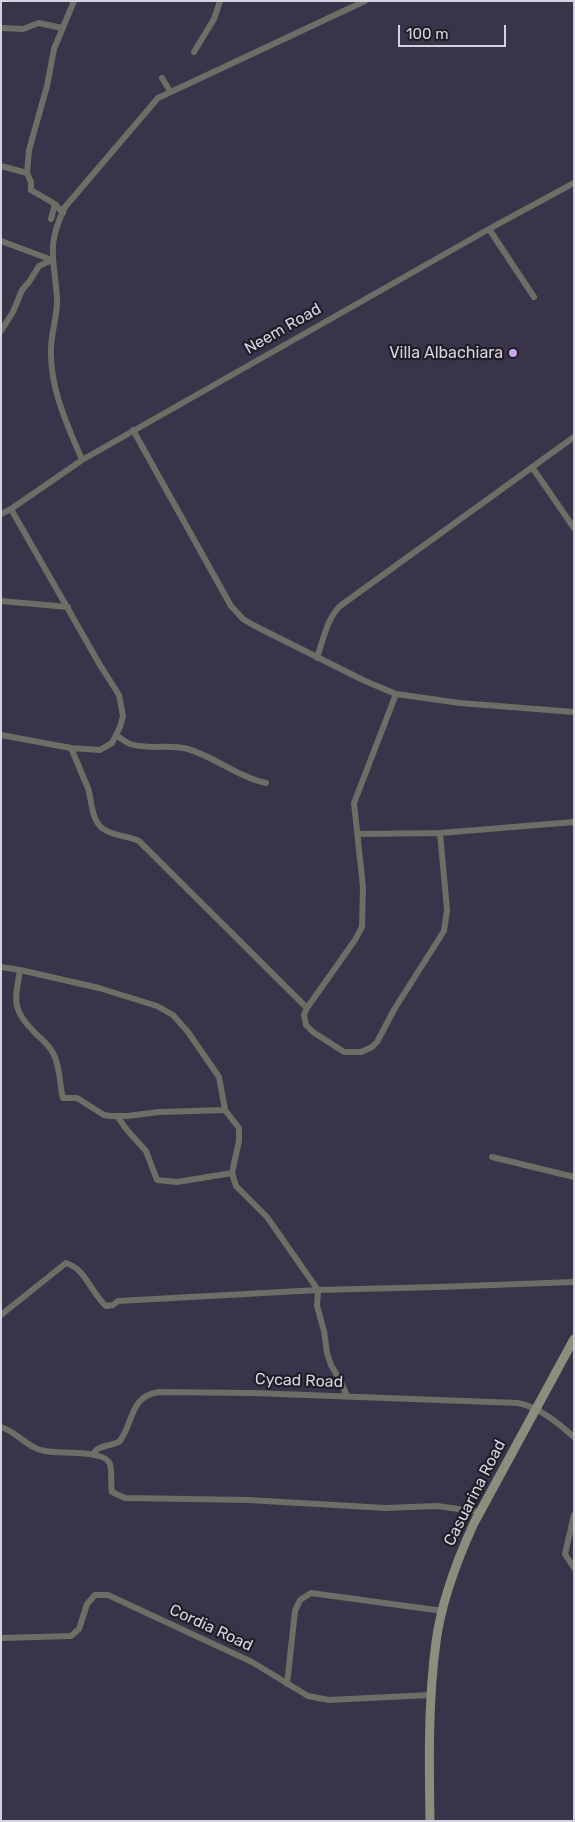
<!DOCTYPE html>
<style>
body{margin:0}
#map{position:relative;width:575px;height:1822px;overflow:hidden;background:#393449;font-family:Rubik,sans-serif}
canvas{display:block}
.frame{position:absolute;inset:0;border:2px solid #d6d3e1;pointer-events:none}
.scale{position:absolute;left:398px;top:25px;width:108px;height:22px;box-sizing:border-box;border:2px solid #d6d3e1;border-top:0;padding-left:6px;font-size:15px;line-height:18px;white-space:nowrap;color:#d6d3e1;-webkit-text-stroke:4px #201d27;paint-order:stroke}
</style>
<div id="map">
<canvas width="575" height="1822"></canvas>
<div class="frame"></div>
<div class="scale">100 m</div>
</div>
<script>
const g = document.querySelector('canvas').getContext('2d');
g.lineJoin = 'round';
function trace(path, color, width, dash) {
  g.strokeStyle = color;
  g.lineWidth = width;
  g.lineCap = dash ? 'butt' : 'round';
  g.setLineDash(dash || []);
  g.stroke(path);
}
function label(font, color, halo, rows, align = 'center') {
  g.font = font + ' Rubik,sans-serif';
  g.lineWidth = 4.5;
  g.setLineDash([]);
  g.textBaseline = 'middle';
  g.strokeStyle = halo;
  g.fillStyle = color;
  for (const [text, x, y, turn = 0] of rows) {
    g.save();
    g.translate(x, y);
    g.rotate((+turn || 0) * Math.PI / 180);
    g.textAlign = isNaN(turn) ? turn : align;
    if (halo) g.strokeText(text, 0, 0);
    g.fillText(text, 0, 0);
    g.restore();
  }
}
trace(new Path2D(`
 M1 28 23 29 39 23 62 28
 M194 52 214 19 220 1
 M162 78 170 91
 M1 166 27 173 31 182V190L55 204 63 213
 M27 173 29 150 47 86 54 49 74 1
 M51 219 55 204
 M489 229 534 297
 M1 241 52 260
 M1 331 13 312 22 290 29 282 39 266 52 260
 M133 430 231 606 243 619 253 625 365 681 396 694 460 703 574 712
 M82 460C67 424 50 389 51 350 51 332 58 315 57 297 54 258 46 246 65 207L158 98 365 1
 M532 467 574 528
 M1 514 11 509 82 460 489 229 574 183
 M1 601 68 607
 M317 658C323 640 327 619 340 606L574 437
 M396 694 354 803 363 887 362 927 355 940 307 1008 304 1015 306 1025 313 1032 344 1052H361L372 1047 377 1042 395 1008 444 931 447 910 440 833
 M1 735 71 748 100 750 112 743 120 727 123 716 119 695 100 665 11 509
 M117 736C121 738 125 742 130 744 148 750 169 744 188 749 215 757 238 777 266 783
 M71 748C77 761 82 775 88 788 92 801 91 819 102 828 113 837 127 835 139 841L307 1008
 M358 834 440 833 574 822
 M1 967 20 970 99 988 157 1006 173 1015 188 1032 219 1077 225 1110 239 1128V1141L232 1173 236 1186 267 1217 318 1290 317 1306 324 1331 327 1353 331 1365 341 1382 347 1396
 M20 970C15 1001 11 1009 35 1033 42 1039 49 1045 53 1053 61 1067 59 1084 63 1098H77L104 1115 110 1116H127L159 1112 225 1110
 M117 1116 127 1130 146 1151 157 1180 177 1182 232 1173
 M492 1157 574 1177
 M1 1315 66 1263C86 1269 91 1293 106 1306L113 1305 118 1301 318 1290 438 1287 574 1282
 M1 1427C17 1432 29 1449 45 1451 59 1454 101 1450 109 1462 113 1468 110 1484 112 1492L125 1498 248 1500 386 1508 437 1506 480 1512
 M93 1455C97 1444 112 1447 120 1441 134 1421 130 1396 159 1392L253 1393 518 1403C539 1407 558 1423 574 1437
 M574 1515 565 1554 574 1568
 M1 1638 71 1636 79 1629 87 1604 95 1595H108L252 1662 308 1696 329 1700 431 1695
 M287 1684 295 1611 300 1600 311 1593 443 1611`), '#6c6f65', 6);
trace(new Path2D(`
 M430 1821C429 1761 428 1701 436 1642 441 1604 458 1558 474 1523L574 1339`), '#898e7d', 9);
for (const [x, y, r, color] of [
 [513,353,5,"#c6a6f0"]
]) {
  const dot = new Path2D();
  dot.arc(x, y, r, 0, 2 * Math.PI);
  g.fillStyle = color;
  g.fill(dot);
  trace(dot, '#201d27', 2);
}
label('16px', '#d6d3e1', '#201d27', [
 ["Neem Road",283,329,-30],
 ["Cycad Road",299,1381,2],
 ["Casuarina Road",475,1493,-63],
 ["Cordia Road",211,1628,25]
]);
label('16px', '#d6d3e1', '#201d27', [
 ["Villa Albachiara",503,353]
], 'right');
</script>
